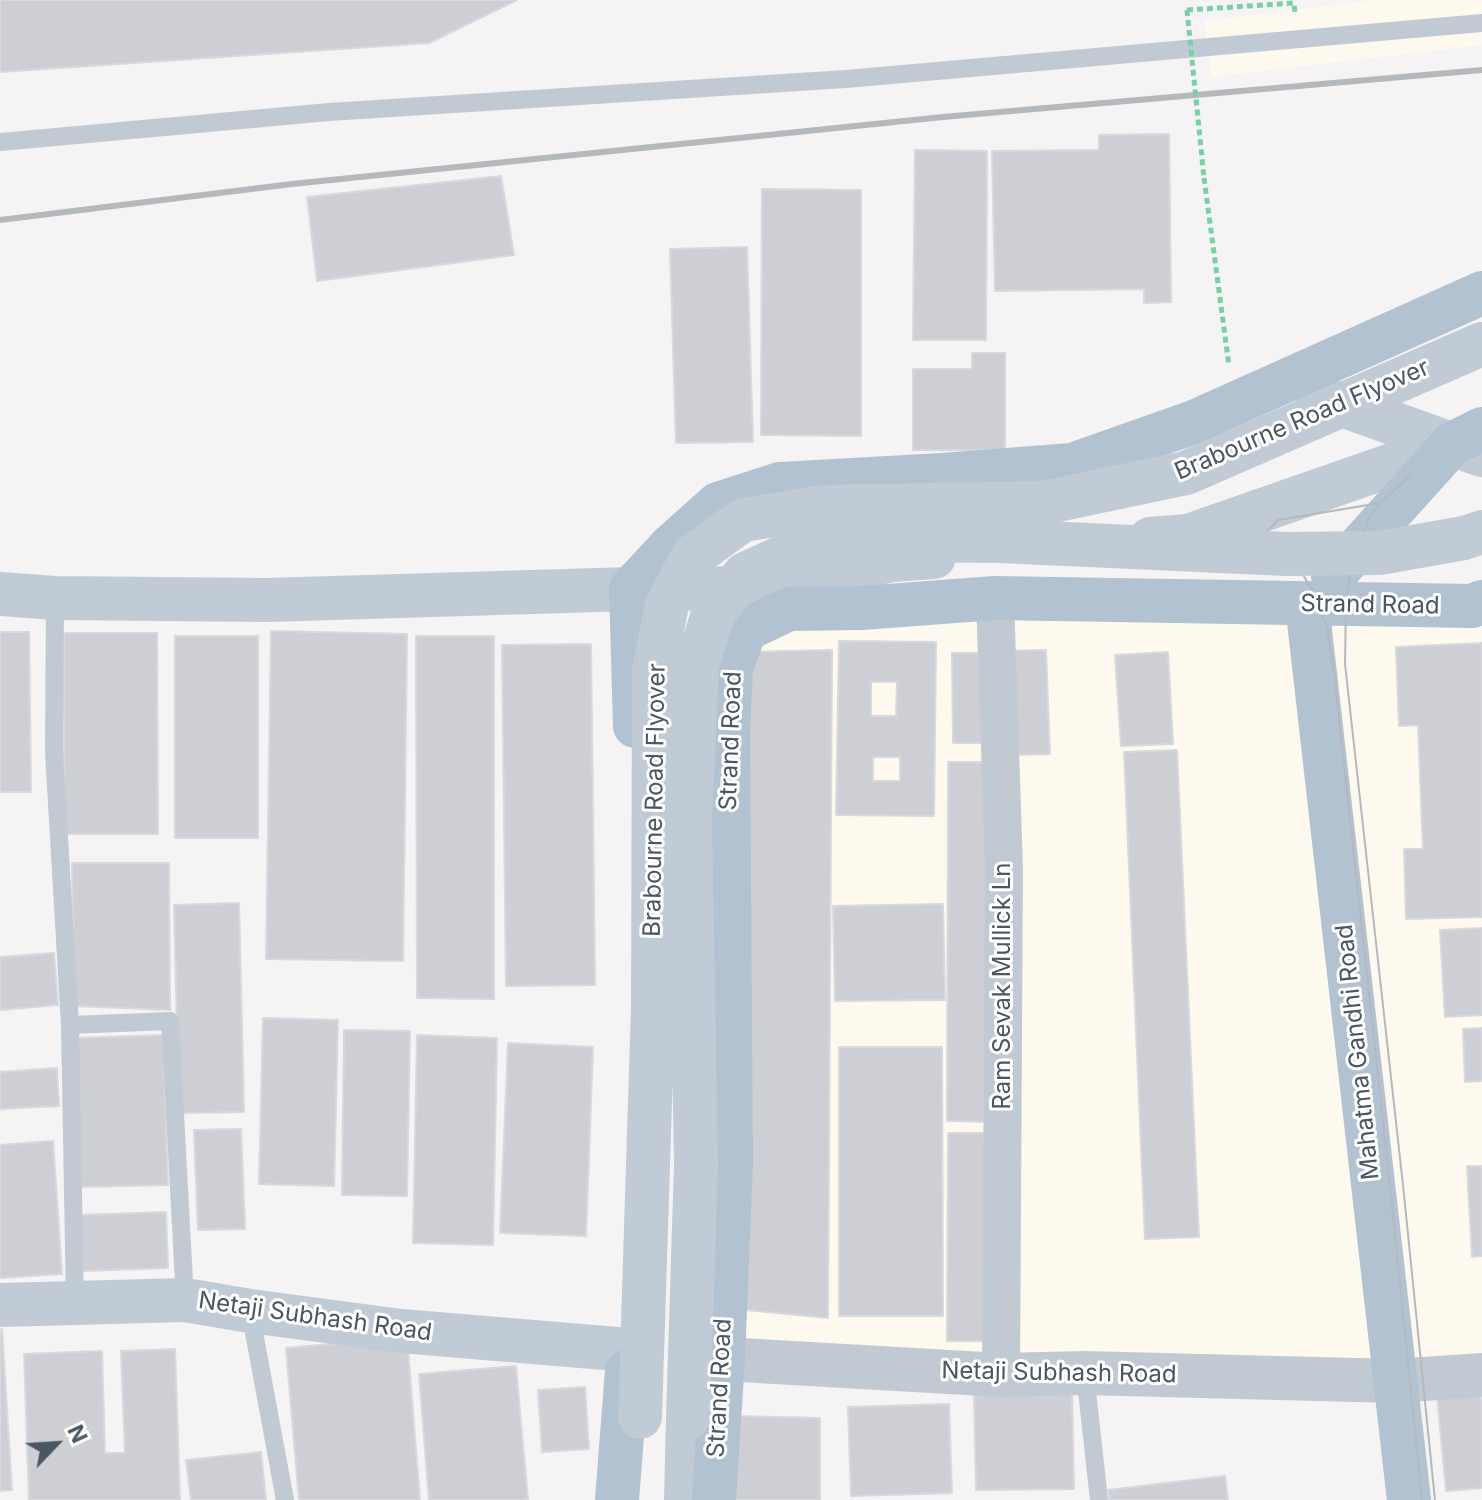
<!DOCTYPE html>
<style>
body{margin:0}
#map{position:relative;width:1482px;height:1500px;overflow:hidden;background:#f5f3f3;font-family:Inter,sans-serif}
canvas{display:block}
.north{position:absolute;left:16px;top:1404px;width:80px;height:80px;-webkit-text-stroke:6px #fff;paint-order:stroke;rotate:65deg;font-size:22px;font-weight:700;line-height:32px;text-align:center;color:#4a5661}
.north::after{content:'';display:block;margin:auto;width:28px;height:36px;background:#4a5661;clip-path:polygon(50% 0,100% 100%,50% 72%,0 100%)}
</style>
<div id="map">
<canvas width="1482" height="1500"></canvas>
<div class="north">N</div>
</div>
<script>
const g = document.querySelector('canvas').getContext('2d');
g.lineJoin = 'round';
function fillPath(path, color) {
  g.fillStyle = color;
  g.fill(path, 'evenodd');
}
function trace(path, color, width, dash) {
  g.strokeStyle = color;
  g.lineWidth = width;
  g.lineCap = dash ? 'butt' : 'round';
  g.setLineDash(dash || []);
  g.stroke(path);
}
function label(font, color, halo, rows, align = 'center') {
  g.font = font + ' Inter,sans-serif';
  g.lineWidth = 6;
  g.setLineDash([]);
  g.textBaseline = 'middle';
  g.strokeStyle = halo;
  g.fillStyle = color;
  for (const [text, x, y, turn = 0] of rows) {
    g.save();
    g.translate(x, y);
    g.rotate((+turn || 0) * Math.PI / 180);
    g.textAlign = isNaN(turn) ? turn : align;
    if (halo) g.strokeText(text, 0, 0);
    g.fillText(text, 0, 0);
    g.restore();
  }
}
fillPath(new Path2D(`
 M1374 0H1482V45L1211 77 1204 21Z
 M736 620 1482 621V1357L1343 1368 714 1339Z`), '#fdf9ef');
const building = new Path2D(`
 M0 0H517L429 43 0 72Z
 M1169 134 1171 302 1144 303V289L995 291 992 151 1099 150V135Z
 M915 150 987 151 986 340H913Z
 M501 176 514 255 317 281 307 197Z
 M762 189 861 190V436L761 435Z
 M747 247 753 442 676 443 670 249Z
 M972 353H1005V450H913V369H972Z
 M271 631 407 634 403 961 266 959Z
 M0 632H29L31 792H0Z
 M64 633H157L158 834H64Z
 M175 636H258V838H175Z
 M416 636H494V999L417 998Z
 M839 641 936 642 934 816 836 815ZM871 682H897L896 716H871ZM873 757H900V781H873Z
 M1482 643V917L1406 919 1404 849H1423L1418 725 1399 726 1396 647Z
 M591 644 595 985 506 986 502 645Z
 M832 650 828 1318 736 1309 745 652Z
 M1046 650 1050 754 1006 755 1003 651Z
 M1168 652 1173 744 1121 746 1115 655Z
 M952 653H994V743H953Z
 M1177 750 1199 1237 1145 1239 1124 752Z
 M948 762H998L997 1122 947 1121Z
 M72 863H169L170 1010 74 1006Z
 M239 903 244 1112 179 1113 174 905Z
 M943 904 945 1000 835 1001 833 906Z
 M1482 928V1015L1445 1017 1440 930Z
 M54 953 58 1005 0 1010V957Z
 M263 1018 338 1020 334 1186 259 1184Z
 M1482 1028V1081L1465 1082 1463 1029Z
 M344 1030 410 1031 407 1196 342 1195Z
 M163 1035 168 1185 79 1187 74 1038Z
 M417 1035 497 1038 493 1245 413 1243Z
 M508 1043 593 1047 586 1236 500 1233Z
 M839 1047H942L943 1316H839Z
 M57 1068 59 1106 0 1109V1072Z
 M241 1129 245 1229 198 1230 194 1130Z
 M948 1133H996L995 1341H947Z
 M53 1141 62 1274 0 1278V1145Z
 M1467 1166H1482V1256L1472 1257Z
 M166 1212 168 1268 82 1271 79 1215Z
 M2 1329 12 1490 0 1491V1330Z
 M407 1337 420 1500H299L286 1348Z
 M175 1349 180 1500H29L24 1354 102 1351 105 1453H125L121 1351Z
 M516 1366 528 1500H429L419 1374Z
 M585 1387 589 1449 542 1452 538 1390Z
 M1482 1391V1488L1446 1491 1437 1396Z
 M1072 1392 1074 1489 976 1490 974 1393Z
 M949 1404 952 1493 851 1496 848 1407Z
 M732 1416 820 1418V1500H730Z
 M261 1452 266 1500H191L186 1460Z
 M1225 1476 1228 1500H1109L1108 1490Z`);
fillPath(building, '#cdcfd5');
trace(building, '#d7d9de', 2);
trace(new Path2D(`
 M1187 10 1294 3 1295 14
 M1204 178 1229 366`), '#7ad0a6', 5, [6, 4]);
trace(new Path2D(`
 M0 142 329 112 846 79 1482 23
 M55 598 54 752 70 1025 75 1303
 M70 1025 170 1021 185 1300
 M250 1311 285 1500
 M1085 1373 1099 1500`), '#c1cad2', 18);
trace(new Path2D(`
 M995 598 1004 869 1001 1375`), '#c1cad2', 38);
trace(new Path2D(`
 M723 1359 1001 1375 1085 1373 1395 1381 1482 1375`), '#c1cad2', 44);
trace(new Path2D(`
 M1317 396 1482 455
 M1150 539 1188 536 1452 444
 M0 594 55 598 267 600 631 589 766 588 892 560 934 557
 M0 1305 185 1300 250 1311 401 1331 629 1350
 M686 1500 688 1418`), '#c1cbd6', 44);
trace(new Path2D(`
 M1333 576 1452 444 1482 429
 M1307 604 1409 1500
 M635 726 631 589 670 547 718 504 780 484 942 475 1072 465 1194 422 1482 293
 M617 1500 627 1371
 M714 1500 723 1359 731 1163 728 733 731 668 745 630 789 609 862 608 995 598 1472 606 1482 602`), '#b3c2d1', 44);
trace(new Path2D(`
 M1410 476 1380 503 1369 518 1361 541 1350 576 1346 605 1345 664 1403 1185 1435 1500
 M1162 535 1260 538 1279 546 1297 564 1317 599 1327 628 1333 663 1390 1186 1422 1500
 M1260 538 1278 520 1380 503`), '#b5b8bd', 2);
trace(new Path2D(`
 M0 220 292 184 943 117 1482 70`), '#b5b8bd', 6);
trace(new Path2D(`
 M1187 10 1204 178`), '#7ad0a6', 5, [6, 4]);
trace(new Path2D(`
 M640 1417 653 1008 654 670 667 605 693 556 743 520 823 507 1043 503 1186 473 1482 344
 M688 1418 696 1164 690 822 697 665 713 614 745 574 798 550 893 540 1000 541 1286 554 1379 553 1464 538 1482 532`), '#c1cbd6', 44);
label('24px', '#4a5661', '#fff', [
 ["Brabourne Road Flyover",1302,420,-23],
 ["Strand Road",1370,605,1],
 ["Strand Road",731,741,-88],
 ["Brabourne Road Flyover",655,800,-89],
 ["Ram Sevak Mullick Ln",1003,986,-90],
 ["Mahatma Gandhi Road",1358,1052,-96],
 ["Netaji Subhash Road",315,1317,8],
 ["Netaji Subhash Road",1059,1373,1],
 ["Strand Road",720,1388,-87]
]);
</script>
